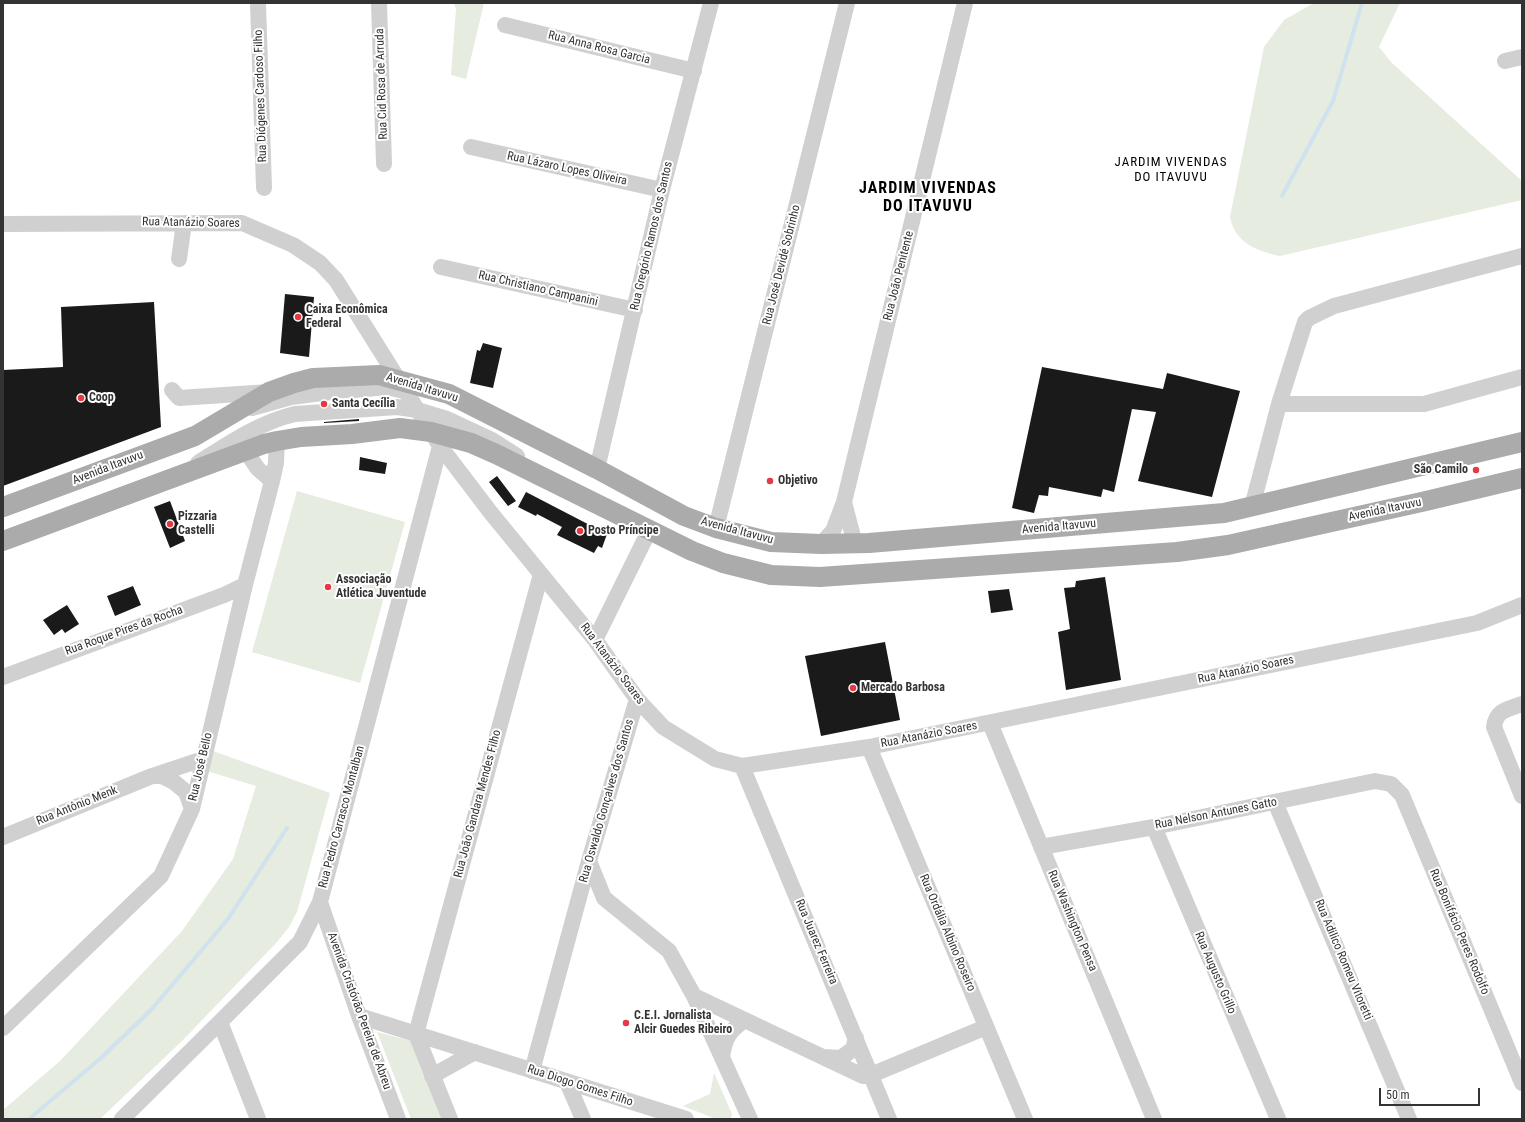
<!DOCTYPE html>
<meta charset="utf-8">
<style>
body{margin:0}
#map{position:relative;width:1525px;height:1122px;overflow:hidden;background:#fff;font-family:"Roboto Condensed",sans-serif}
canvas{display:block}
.frame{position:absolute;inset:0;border:4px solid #333;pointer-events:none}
.scale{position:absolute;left:1379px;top:1088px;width:101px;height:18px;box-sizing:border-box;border:2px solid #333;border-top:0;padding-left:5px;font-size:12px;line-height:14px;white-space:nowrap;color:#333;-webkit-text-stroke:3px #fff;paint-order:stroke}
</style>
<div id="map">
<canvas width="1525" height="1122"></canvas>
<div class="frame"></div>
<div class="scale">50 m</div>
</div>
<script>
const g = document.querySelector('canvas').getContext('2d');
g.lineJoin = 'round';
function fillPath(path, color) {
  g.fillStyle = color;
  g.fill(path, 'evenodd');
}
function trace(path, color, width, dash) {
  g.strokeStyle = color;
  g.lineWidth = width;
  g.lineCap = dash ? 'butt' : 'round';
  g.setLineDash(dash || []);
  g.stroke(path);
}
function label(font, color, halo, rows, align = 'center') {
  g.font = font + ' "Roboto Condensed",sans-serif';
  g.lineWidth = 4;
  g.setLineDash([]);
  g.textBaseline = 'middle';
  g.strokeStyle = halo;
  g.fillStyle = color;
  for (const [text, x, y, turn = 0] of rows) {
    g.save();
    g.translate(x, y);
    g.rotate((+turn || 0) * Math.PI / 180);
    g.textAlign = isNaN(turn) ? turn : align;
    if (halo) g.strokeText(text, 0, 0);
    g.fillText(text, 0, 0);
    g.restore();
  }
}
fillPath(new Path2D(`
 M454 3H484L466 79 451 75 456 9Z
 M1314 3H1400L1379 47 1392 63 1522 181V200L1280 256C1257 251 1235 243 1230 217L1264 47 1284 20Z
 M297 491 405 522 360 683 252 652Z
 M213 751 330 793 297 912 289 927 277 942 182 1041 100 1119H3V1110L60 1061 182 931 233 859 256 786 207 771Z
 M377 1032 412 1041 443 1119H411Z
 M714 1073 732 1114 731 1119H716L683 1106 710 1094Z`), '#e6ecdf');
trace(new Path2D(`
 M1282 196 1333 101 1362 3
 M29 1119 101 1058 152 1009 228 919 287 828`), '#cfe2ee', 4);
fillPath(new Path2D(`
 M285 294 314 297 309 357 280 353Z
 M154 302 161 427 3 486V370L63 367 61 307Z
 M483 343 502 348 493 388 470 383 477 350 480 351Z
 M1042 367 1163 389 1167 373 1240 391 1212 497 1138 481 1156 412 1132 409 1114 492 1103 489 1101 497 1049 487 1048 496 1039 495 1034 513 1012 508Z
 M359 419V421L324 423V422Z
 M360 457 387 463 385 474 359 470Z
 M497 476 516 501 508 506 489 482Z
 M526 492 607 534 602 548 598 546 594 553 557 535 562 527 537 514 536 516 518 507Z
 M170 501 185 541 170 548 154 507Z
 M1105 577 1121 680 1066 690 1058 632 1070 629 1064 588 1075 587 1076 581Z
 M133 586 141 605 115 616 107 596Z
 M1009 589 1013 610 991 613 988 591Z
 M67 605 79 624 65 633 62 629 54 635 43 620Z
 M885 642 900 720 821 736 805 656Z`), '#1a1a1a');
trace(new Path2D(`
 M258 3 264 188
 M379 3 384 164
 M505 25 694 71
 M1505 61 1522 57
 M471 147 662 190
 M3 224 242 223 293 245 320 263 336 280 440 446 491 513 595 640 637 699 663 727 715 759 742 766 869 747 1477 623 1522 605
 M179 259 184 223
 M441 267 635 310
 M172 390 179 398 269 392
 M1279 404H1424L1522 377
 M252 408 291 397 322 393 387 387 408 392
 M245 450 258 469 272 481
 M198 463C228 444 260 422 295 414L397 407 417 410 447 419 492 440 517 456
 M597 469 662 190 711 3
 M844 502 855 544
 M1252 507 1279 404 1305 322 1309 318 1334 306 1522 256
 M716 528 847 3
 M821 544 833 531 844 502 965 3
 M595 640 650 529
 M3 677 224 595 245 585
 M1522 704C1508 709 1496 710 1494 727L1522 796
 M990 723 1154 1119
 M869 747 1025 1119
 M742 766 889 1119
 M152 776H162L174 782 186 792 192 809
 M1275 802 1409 1119
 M1154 827 1278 1119
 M3 837 152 776 203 759
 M1041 847 1154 827 1375 781 1391 784 1402 795 1522 1083
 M589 861 604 898 669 951 694 996 750 1119
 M320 902 359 1016 398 1119
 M694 996 863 1076 871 1075 986 1027
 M359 1016 686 1119
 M220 1022 258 1119
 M3 1028 161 876 192 809 245 585 272 481 276 463 277 441
 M824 1057 841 1058 853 1049 856 1038
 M722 1058C724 1039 729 1031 745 1020
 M532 1071 589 861 637 699
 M432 1076 475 1052
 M567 1082 583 1119
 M122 1119 220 1022 300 942 320 902 440 446
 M450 1119 416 1034 541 574`), '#d0d0d0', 16);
trace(new Path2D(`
 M3 507 195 436 269 392 294 383 313 378 379 375 449 394 597 469 684 516 716 528 771 542 821 544 869 543 1224 513 1522 442
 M3 541 264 444 277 441 301 437 352 434 400 428 431 432 471 443 496 454 692 551 723 563 771 575 820 577 1177 552 1228 545 1426 501 1522 478`), '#ababab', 20);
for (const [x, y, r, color] of [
 [298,317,4,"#e63946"],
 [81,398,4,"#e63946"],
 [324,404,4,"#e63946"],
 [1476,470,4,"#e63946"],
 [770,481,4,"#e63946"],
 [170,524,4,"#e63946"],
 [580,531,4,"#e63946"],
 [328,587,4,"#e63946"],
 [853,688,4,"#e63946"],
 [626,1023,4,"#e63946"]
]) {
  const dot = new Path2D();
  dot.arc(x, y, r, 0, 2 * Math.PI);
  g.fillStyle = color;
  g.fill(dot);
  trace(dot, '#fff', 1.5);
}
label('12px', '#333', '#fff', [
 ["Rua Anna Rosa Garcia",599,48,14],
 ["Rua Cid Rosa de Arruda",382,84,-92],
 ["Rua Diógenes Cardoso Filho",261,96,-92],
 ["Rua Lázaro Lopes Oliveira",567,169,12],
 ["Rua Atanázio Soares",191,223,1],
 ["Rua Gregório Ramos dos Santos",652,236,-77],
 ["Rua José Devidé Sobrinho",782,265,-76],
 ["Rua João Penitente",899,276,-76],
 ["Rua Christiano Campanini",538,289,13],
 ["Avenida Itavuvu",422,388,17],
 ["Avenida Itavuvu",108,468,-21],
 ["Avenida Itavuvu",1385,510,-12],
 ["Avenida Itavuvu",1059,527,-5],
 ["Avenida Itavuvu",737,531,15],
 ["Rua Roque Pires da Rocha",124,631,-20],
 ["Rua Atanázio Soares",612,664,53],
 ["Rua Atanázio Soares",1246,670,-12],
 ["Rua Atanázio Soares",929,735,-11],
 ["Rua José Bello",201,767,-77],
 ["Rua Oswaldo Gonçalves dos Santos",607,801,-74],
 ["Rua João Gandara Mendes Filho",478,804,-75],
 ["Rua Antônio Menk",77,806,-22],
 ["Rua Nelson Antunes Gatto",1216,814,-11],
 ["Rua Pedro Carrasco Montalban",342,817,-75],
 ["Rua Washington Pensa",1072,921,67],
 ["Rua Bonifácio Peres Rodolfo",1459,932,67],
 ["Rua Ordália Albino Roseiro",947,933,67],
 ["Rua Juarez Ferreira",816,942,67],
 ["Rua Adilico Romeu Vitoretti",1343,960,67],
 ["Rua Augusto Grillo",1215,973,67],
 ["Avenida Cristóvão Pereira de Abreu",359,1011,70],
 ["Rua Diogo Gomes Filho",580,1086,18]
]);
label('bold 12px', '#333', '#fff', [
 ["Caixa Econômica",306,310],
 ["Federal",306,324],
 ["Coop",89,398],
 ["Santa Cecília",332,404],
 ["São Camilo",1468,470,"right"],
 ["Objetivo",778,481],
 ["Pizzaria",178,517],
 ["Castelli",178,531],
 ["Posto Príncipe",588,531],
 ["Associação",336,580],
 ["Atlética Juventude",336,594],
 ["Mercado Barbosa",861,688],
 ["C.E.I. Jornalista",634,1016],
 ["Alcir Guedes Ribeiro",634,1030]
], 'left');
g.letterSpacing = '1px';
label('13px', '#000', '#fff', [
 ["JARDIM VIVENDAS",1171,163],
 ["DO ITAVUVU",1171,178]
]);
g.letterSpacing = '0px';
g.letterSpacing = '1px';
label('bold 16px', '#000', '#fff', [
 ["JARDIM VIVENDAS",928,189],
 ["DO ITAVUVU",928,207]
]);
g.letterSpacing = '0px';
</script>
